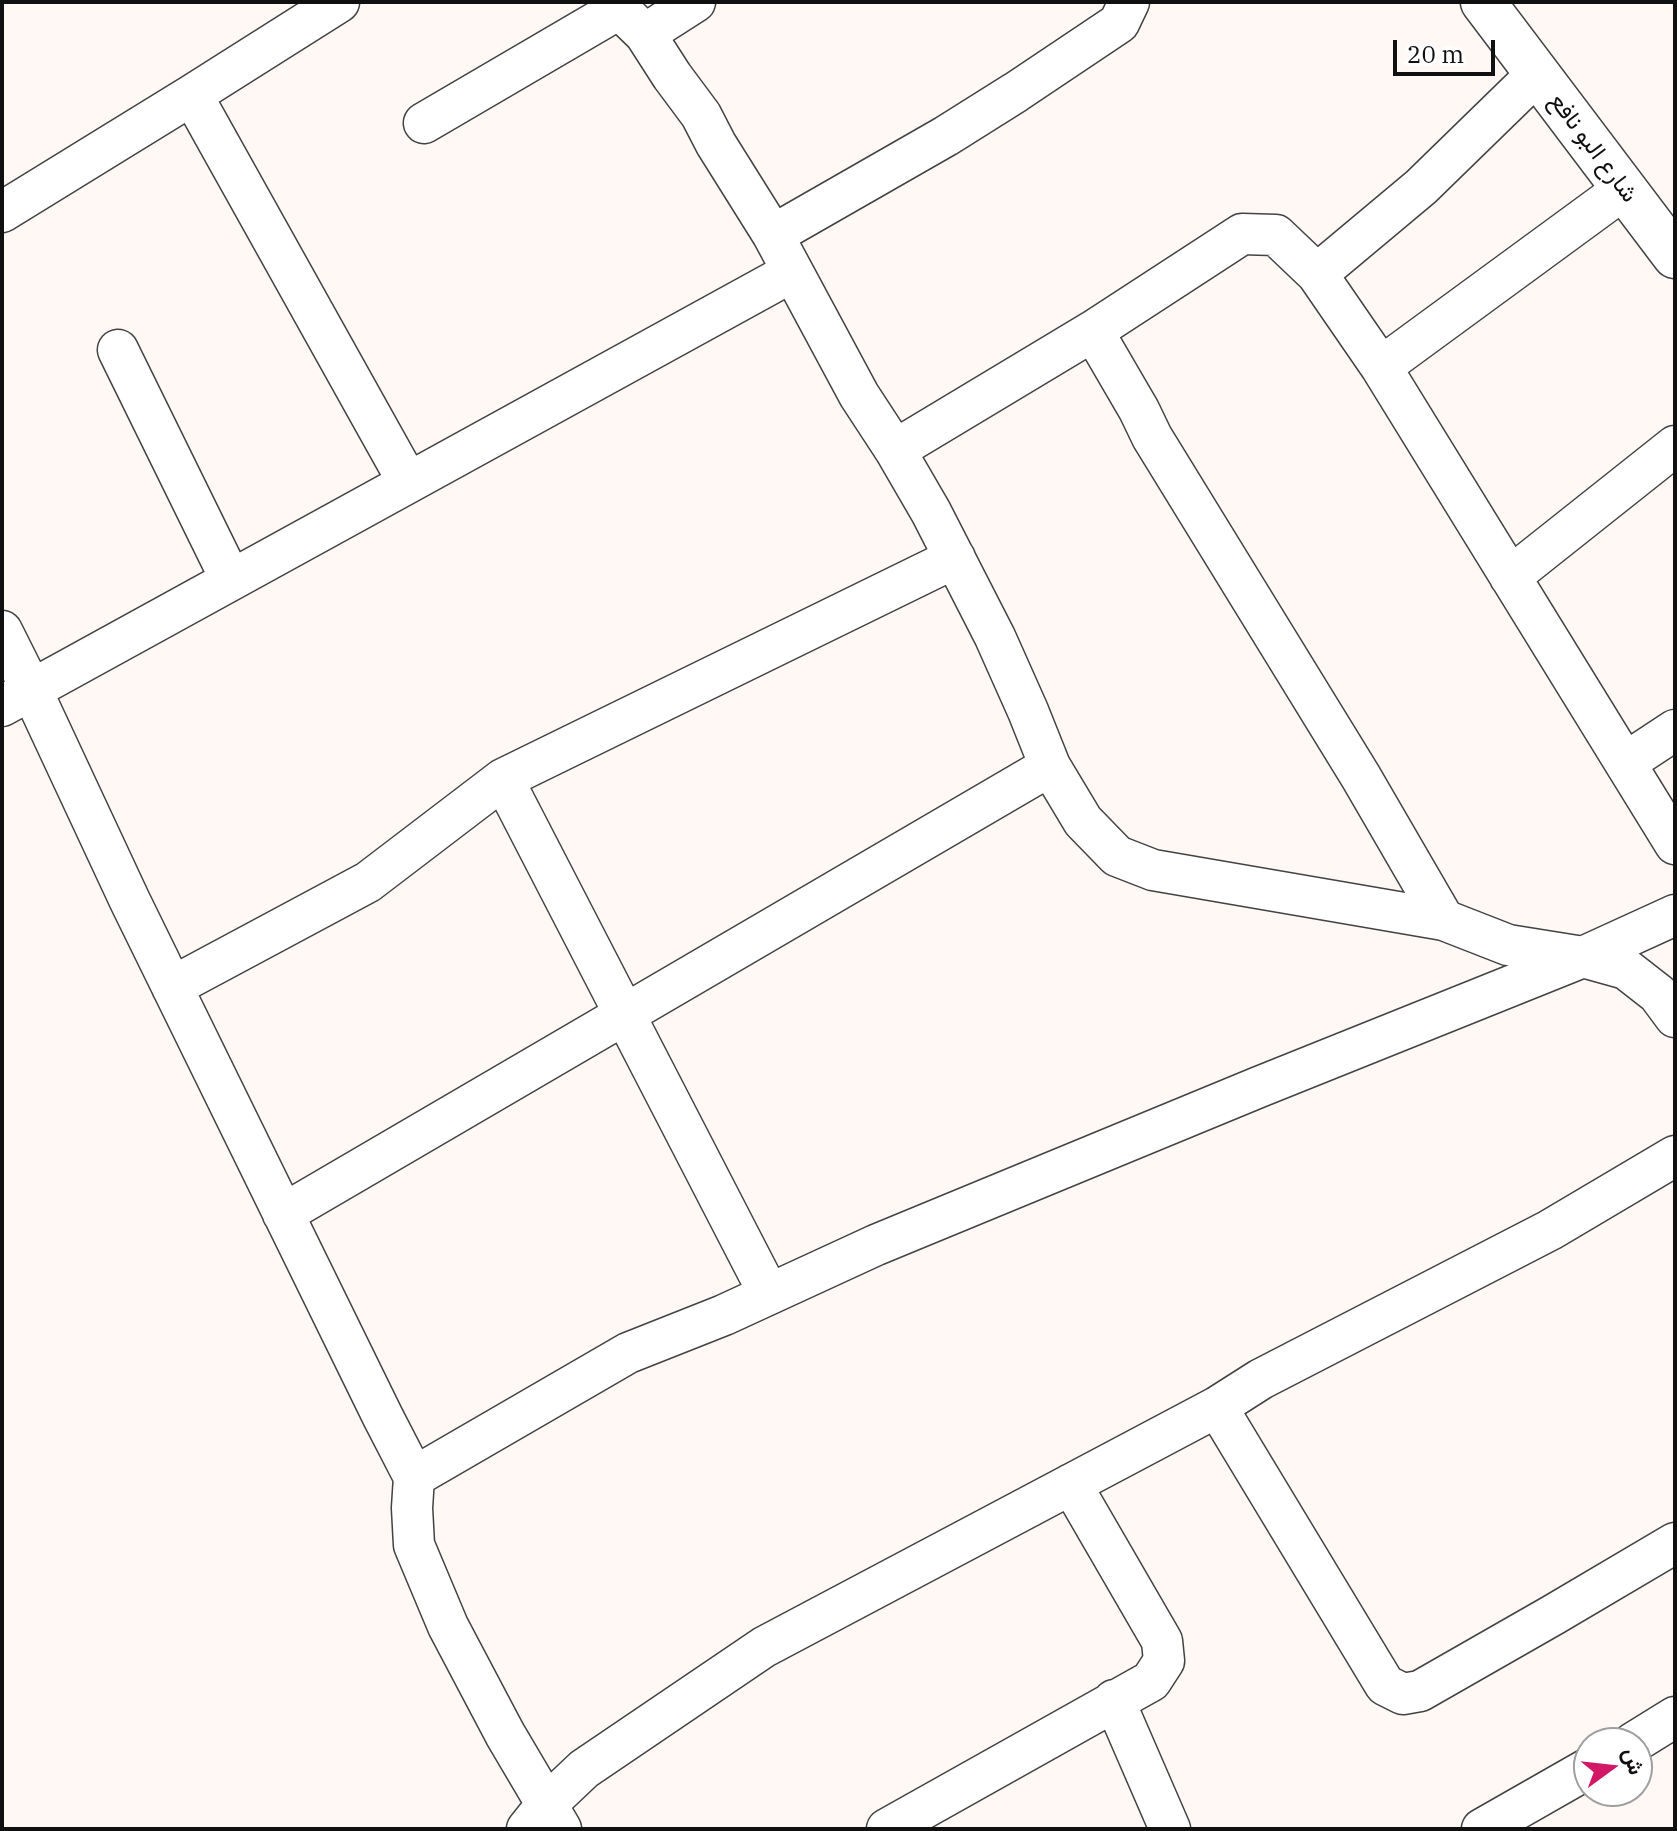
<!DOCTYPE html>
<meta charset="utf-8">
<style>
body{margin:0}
#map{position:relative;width:1677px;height:1831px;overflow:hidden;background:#fff8f4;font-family:"IBM Plex Serif",Vazirmatn,serif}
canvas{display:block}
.frame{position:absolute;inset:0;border:4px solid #101010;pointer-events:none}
.north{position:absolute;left:1573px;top:1727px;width:80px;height:80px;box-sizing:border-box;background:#fff;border:2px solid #9f9f9f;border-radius:50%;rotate:75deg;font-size:22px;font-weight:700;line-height:32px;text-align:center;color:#101010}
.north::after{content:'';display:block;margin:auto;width:28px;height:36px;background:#d11766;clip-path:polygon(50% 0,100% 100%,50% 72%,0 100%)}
.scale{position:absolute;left:1393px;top:40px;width:102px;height:36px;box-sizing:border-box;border:4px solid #101010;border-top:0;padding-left:10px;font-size:24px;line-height:28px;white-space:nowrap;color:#101010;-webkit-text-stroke:6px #fff;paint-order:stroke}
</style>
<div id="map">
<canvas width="1677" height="1831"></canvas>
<div class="frame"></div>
<div class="north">ش</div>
<div class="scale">20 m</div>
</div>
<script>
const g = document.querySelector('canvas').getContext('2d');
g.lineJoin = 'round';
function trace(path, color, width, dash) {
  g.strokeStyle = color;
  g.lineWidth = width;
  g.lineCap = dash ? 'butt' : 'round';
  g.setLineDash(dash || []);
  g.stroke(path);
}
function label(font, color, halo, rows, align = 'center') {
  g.font = font + ' "IBM Plex Serif",Vazirmatn,serif';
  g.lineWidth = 8;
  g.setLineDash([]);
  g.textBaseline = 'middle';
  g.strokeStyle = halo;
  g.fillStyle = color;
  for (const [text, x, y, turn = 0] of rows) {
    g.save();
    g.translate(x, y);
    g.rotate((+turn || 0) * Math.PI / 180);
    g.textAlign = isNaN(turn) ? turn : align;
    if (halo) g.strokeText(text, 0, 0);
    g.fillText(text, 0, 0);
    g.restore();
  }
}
const minor = new Path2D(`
 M612 2 645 34 672 76 701 115 716 144 773 235 859 395 895 450 931 512 995 637 1028 711 1050 766 1083 821 1117 856 1153 870 1444 920 1508 945 1583 957 1626 969 1658 994 1675 1017
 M645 34 695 2
 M192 95 408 482
 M424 123 619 9
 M2 212 192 95 339 2
 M773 235 946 136 1016 92 1119 23 1129 2
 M1317 274 1421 187 1537 74
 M1093 331 1139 410 1152 437 1361 777 1444 920
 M118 350 231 580
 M1381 367 1624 189
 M895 450 1093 331 1242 234 1276 235 1317 274 1381 367 1675 844
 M1510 577 1675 446
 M2 631 32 691 130 901 383 1417 414 1477
 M2 706 792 272
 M1625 763 1675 730
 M503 779 769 1294
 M172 987 368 882 503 779 955 558
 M283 1214 1050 766
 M1217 1407 1385 1685 1403 1694 1420 1691 1553 1615 1675 1543
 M1114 1700 1170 1829
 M1633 1743 1675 1717
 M527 1829 547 1804 584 1769 764 1647 1217 1407 1261 1379 1550 1230 1675 1156
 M561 1829 505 1734 448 1626 414 1545 412 1508 414 1477 628 1353 724 1315 876 1245 1259 1087 1583 957 1675 915
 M887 1829 1151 1681 1164 1661 1162 1641 1071 1484
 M1482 1829 1589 1768`);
const tertiary = new Path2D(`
 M1483 2 1675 256`);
trace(minor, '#434343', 43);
trace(tertiary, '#434343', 47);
trace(minor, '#fff', 40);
trace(tertiary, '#fff', 44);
label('24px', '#101010', '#fff', [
 ["شارع البو نافع",1593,148,53]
]);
</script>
